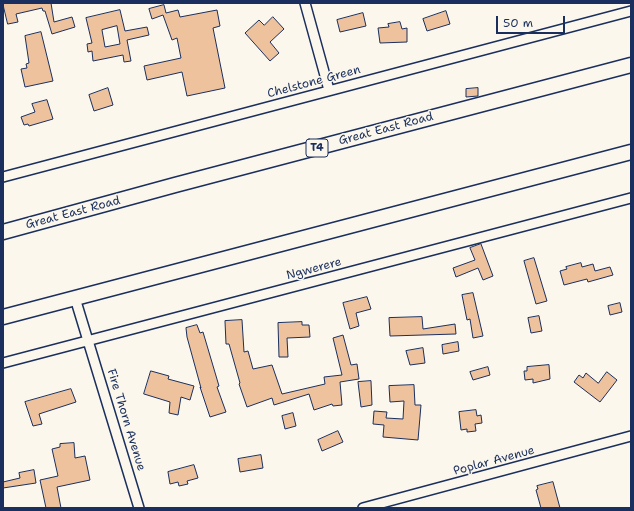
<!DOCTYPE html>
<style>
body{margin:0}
#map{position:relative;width:634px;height:511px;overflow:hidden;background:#fbf7ec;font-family:"Shantell Sans",sans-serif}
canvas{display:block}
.frame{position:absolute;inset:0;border:4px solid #1b2f5e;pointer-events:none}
.scale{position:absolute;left:496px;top:16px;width:69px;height:18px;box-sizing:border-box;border:2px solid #1b2f5e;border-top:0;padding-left:5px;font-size:12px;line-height:14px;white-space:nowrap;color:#1b2f5e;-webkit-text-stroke:3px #fbf7ec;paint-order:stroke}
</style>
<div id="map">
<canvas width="634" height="511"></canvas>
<div class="frame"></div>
<div class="scale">50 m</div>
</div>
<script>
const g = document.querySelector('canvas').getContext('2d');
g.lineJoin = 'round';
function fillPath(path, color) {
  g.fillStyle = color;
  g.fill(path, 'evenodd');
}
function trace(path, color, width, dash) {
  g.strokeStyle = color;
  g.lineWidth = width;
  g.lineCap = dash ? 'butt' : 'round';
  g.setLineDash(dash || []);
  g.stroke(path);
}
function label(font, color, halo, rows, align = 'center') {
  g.font = font + ' "Shantell Sans",sans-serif';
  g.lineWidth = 3;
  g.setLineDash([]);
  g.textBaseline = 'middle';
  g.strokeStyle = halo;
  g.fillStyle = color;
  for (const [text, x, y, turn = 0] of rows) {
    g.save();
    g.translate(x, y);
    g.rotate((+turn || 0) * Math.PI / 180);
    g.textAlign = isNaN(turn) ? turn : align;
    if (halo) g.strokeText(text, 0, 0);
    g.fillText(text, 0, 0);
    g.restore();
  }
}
const building = new Path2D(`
 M3 3H51L54 22 72 17 75 27 52 34 45 11H43L42 8 16 14 18 22 8 24Z
 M164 5 166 13 178 10 180 17 217 10 220 26 213 28 225 88 187 96 182 72 147 80 144 66 181 58 177 38 172 40 163 15 152 19 149 9Z
 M120 10 125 31 147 27 149 35 127 40 131 61 124 62 123 55 93 61 92 51 88 52 87 44 92 43 86 18ZM117 26 120 44 105 47 102 30Z
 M446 11 450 24 427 31 423 19Z
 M363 13 366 26 340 32 337 20Z
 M273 17 284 29 270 42 279 53 270 61 245 33 259 20 264 25Z
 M400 22 402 29 407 28V42L380 43 378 28 389 27 388 24Z
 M41 32 53 81 25 87 21 69 27 68 26 64 29 63 25 36Z
 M108 88 113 105 94 111 89 95Z
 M478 88V96L466 97V89Z
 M47 100 53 119 29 126 28 124 24 125 21 117 35 112 32 104Z
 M481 244 493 276 483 280 478 268 456 277 453 268 475 260 470 248Z
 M534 258 547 301 536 304 524 261Z
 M581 263 582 267 593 264 595 271 610 267 613 275 588 282 587 279 564 285 560 271 567 269 566 267Z
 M473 293 483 336 473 338 470 319 467 320 462 295Z
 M367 297 371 309 356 313 359 326 350 329 343 303Z
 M620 303 622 312 610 315 608 306Z
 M539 316 542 331 531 333 528 318Z
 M422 317 423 329 455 324 456 334 390 336 389 318Z
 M242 320 244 352 248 351 253 369 272 365 282 394 325 384 324 377 342 375 333 338 343 335 351 365 357 364 359 379 340 382 342 405 333 406 332 404 314 410 309 394 274 405 272 398 247 407 239 384 240 383 229 344H226L225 321Z
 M302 322V325H309L310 337 287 338 288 357H279L278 323Z
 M197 325 200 333 203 332 219 386 217 387 226 412 210 417 200 387 201 388 187 337 186 328Z
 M458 342 459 351 443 354 442 345Z
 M423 348 425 363 410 365 406 351Z
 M549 365 550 379 533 383V379L525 380 524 371H527V367Z
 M488 367 490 375 473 380 470 372Z
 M151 371 169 376 168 379 194 386 190 400 181 397 178 415 169 413 170 402 144 394Z
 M607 372 617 380 600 402 574 382 579 375 583 378 586 373 598 383Z
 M371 381 372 405 361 407 358 382Z
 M414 385 415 405H421L418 440 383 437 384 425 373 424 374 411 387 412 386 418 403 419 404 401 390 402 389 386Z
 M71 389 76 402 39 414 42 424 33 426 25 402Z
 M476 410 477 416 481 415 482 423 475 424 476 431 467 432V429L461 430 459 412Z
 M293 413 296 426 285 429 282 416Z
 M338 431 343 442 322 451 318 440Z
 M74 443 75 458 85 456 90 480 57 487 61 508H46L40 480 58 476 52 449 60 447V444Z
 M261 455 263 468 240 472 238 459Z
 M194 465 198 478 187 481 188 484 179 486 178 482 170 484 168 472Z
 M34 470 36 483 3 488V482L20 478 19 473Z
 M553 482 560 508H541L536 490 538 489 537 486Z`);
fillPath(building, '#edc29d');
trace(building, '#1b2f5e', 1);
const street = new Path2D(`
 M305 3 329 90
 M3 177 631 11
 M75 298 139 508
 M3 363 631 198
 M363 508 631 436`);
const primary = new Path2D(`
 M3 232 175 185 631 65
 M3 317 631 152`);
trace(street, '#1b2f5e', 12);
trace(primary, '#1b2f5e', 17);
trace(street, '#fbf7ec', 9);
trace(primary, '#fbf7ec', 14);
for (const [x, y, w] of [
 [317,148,22]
]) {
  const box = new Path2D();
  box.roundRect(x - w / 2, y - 9, w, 18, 3);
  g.fillStyle = '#fbf7ec';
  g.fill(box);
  trace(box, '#1b2f5e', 1);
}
label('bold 11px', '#1b2f5e', null, [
 ["T4",317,148]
]);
label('12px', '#1b2f5e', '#fbf7ec', [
 ["Chelstone Green",314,82,-15],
 ["Great East Road",386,129,-15],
 ["Great East Road",73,213,-15],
 ["Ngwerere",314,269,-15],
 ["Fire Thorn Avenue",126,420,73],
 ["Poplar Avenue",494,461,-15]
]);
</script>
